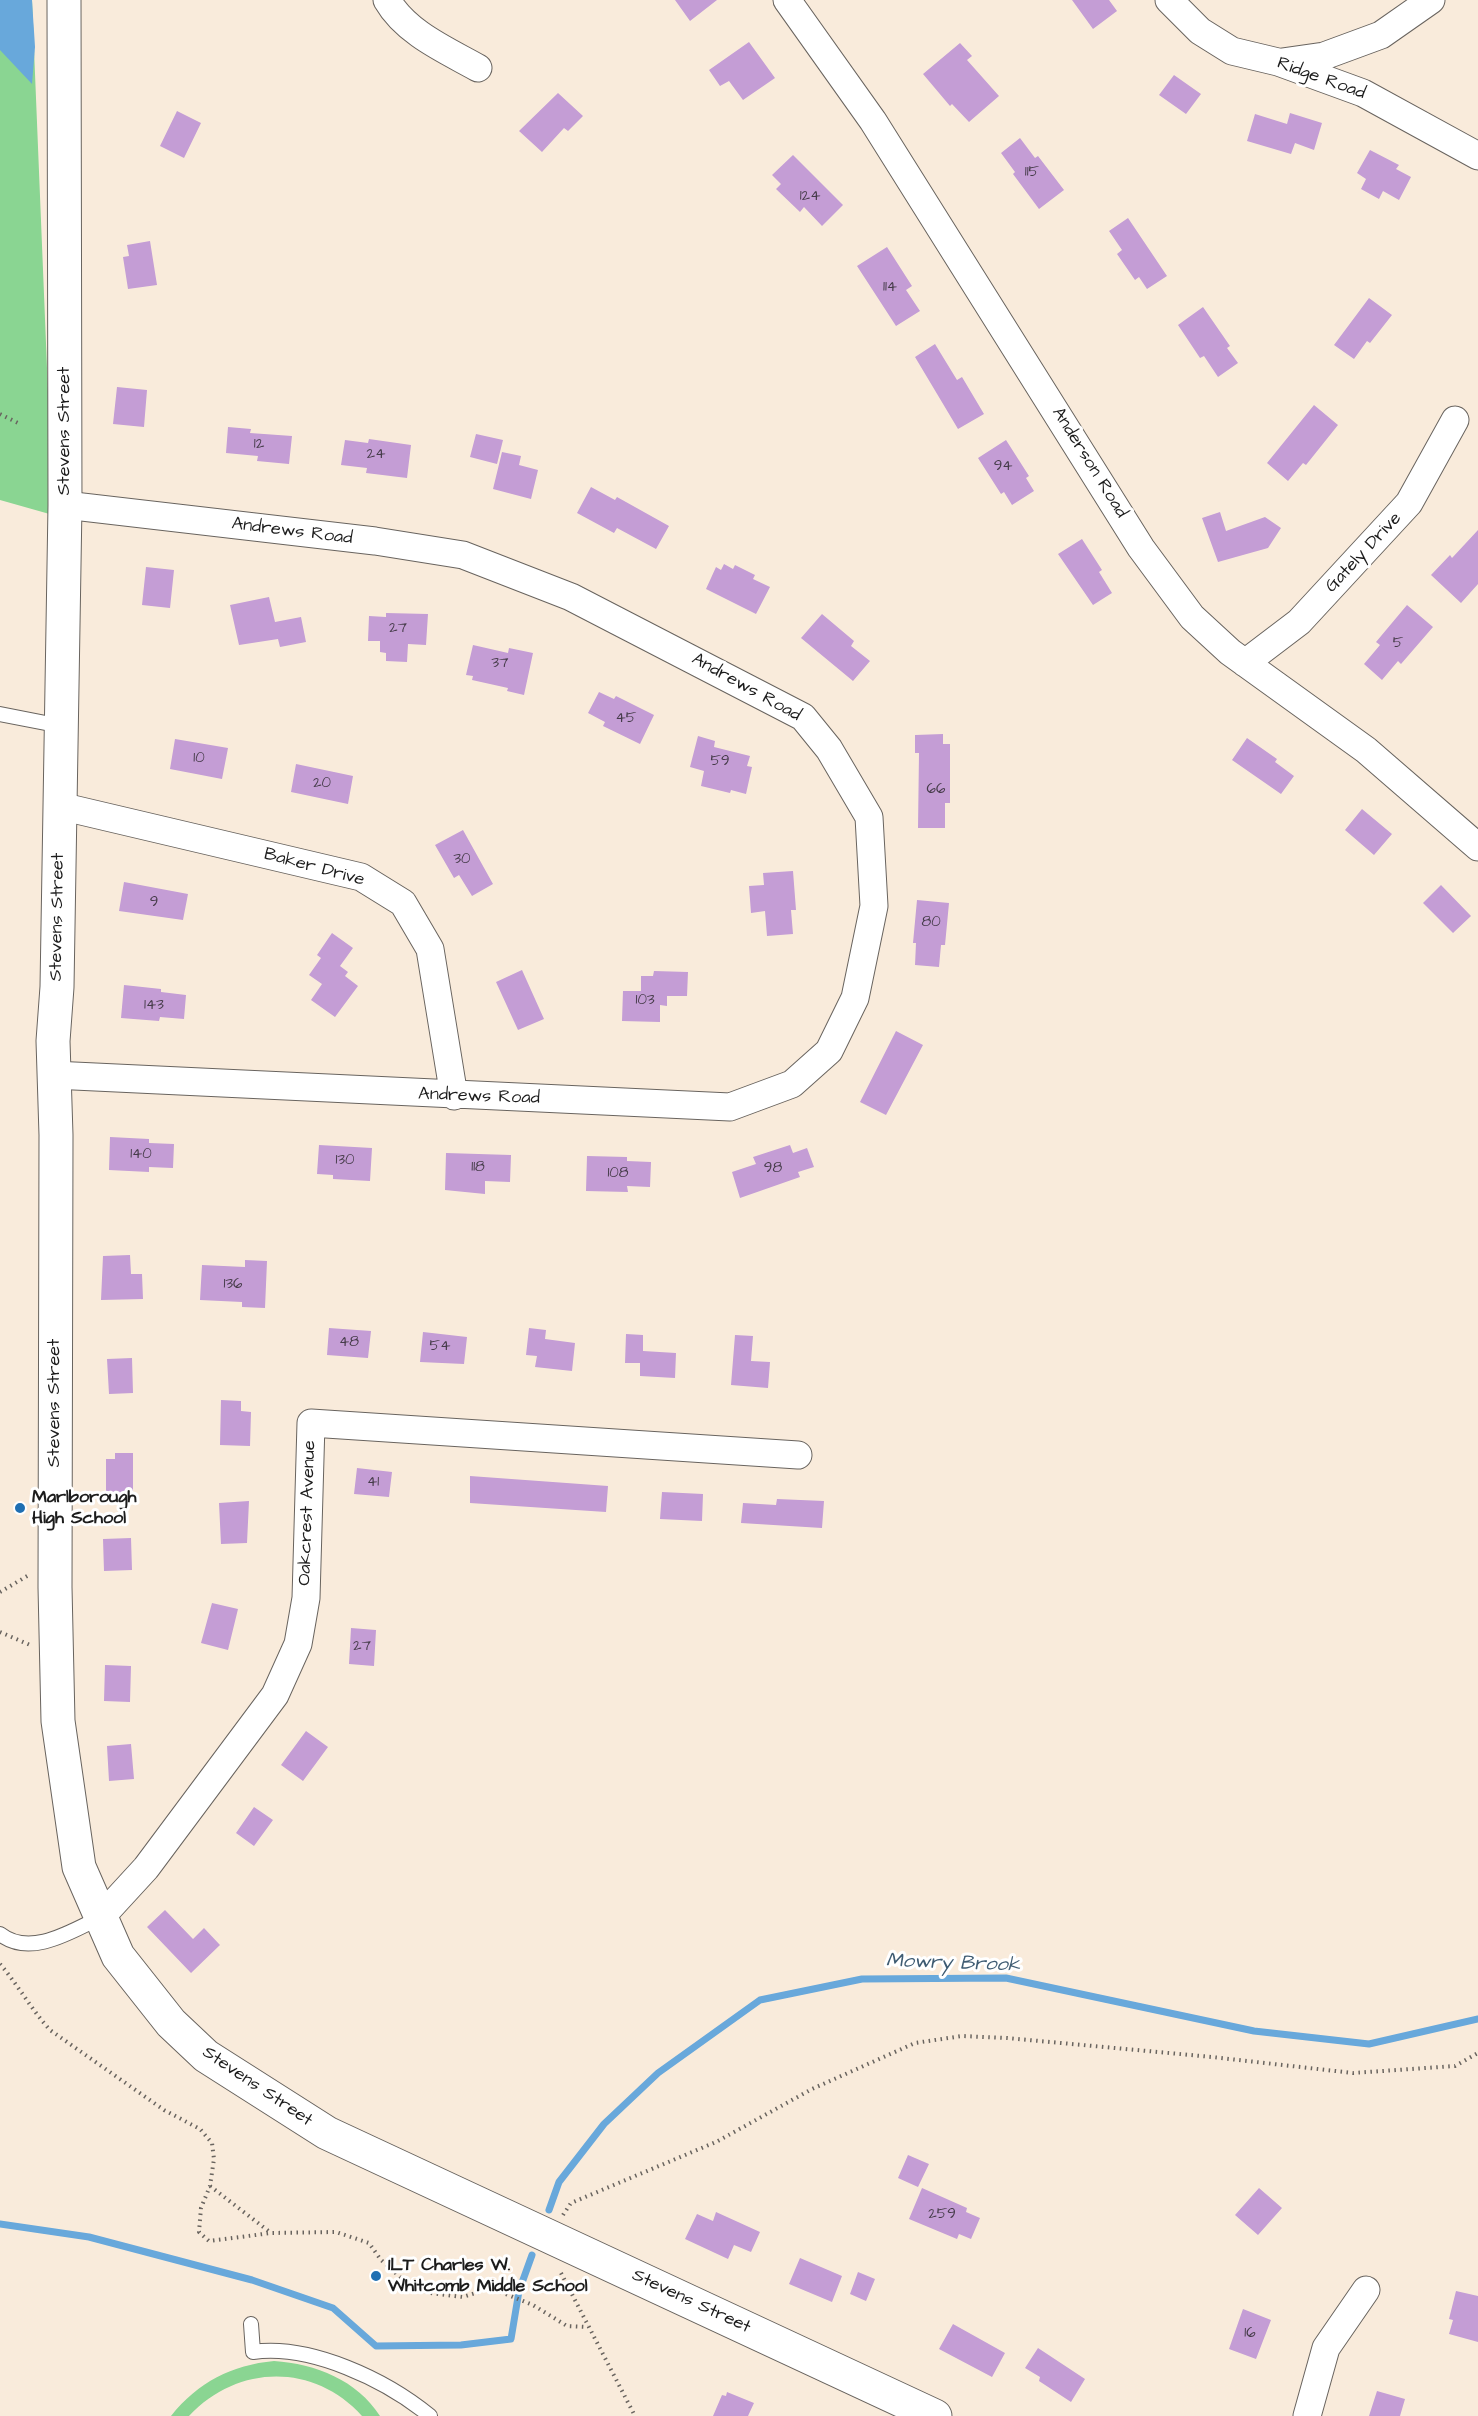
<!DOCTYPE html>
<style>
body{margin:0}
canvas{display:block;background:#f9ebdb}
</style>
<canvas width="1478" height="2416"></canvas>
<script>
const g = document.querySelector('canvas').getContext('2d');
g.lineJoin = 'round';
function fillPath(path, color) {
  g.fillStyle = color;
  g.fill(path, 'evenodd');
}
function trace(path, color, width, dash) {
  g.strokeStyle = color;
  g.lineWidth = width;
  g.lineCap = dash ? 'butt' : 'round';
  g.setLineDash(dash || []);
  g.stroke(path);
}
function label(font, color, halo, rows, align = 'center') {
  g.font = font + ' "Architects Daughter",sans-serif';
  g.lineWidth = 6;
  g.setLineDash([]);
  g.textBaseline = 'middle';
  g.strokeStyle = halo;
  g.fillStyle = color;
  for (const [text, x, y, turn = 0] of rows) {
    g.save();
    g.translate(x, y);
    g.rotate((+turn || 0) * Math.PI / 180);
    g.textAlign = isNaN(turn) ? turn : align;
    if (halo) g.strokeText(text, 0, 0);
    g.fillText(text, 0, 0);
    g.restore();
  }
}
fillPath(new Path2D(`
 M0 0H32L53 515 0 500Z
 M274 2361C316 2364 357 2380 380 2416H362C314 2363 238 2364 189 2416H171C198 2382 232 2365 274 2361Z`), '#8ad592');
fillPath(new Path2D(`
 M0 0H32L35 47 32 84 0 50Z`), '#68a8db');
trace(new Path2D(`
 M549 2210 559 2182 604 2124 658 2073 760 2000 862 1979 1006 1978 1254 2031 1369 2044 1478 2019
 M0 2224 89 2237 252 2280 333 2308 376 2346 461 2345 511 2339 519 2291 532 2255`), '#68a8db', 7);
fillPath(new Path2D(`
 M675 0H717L690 21Z
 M1072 0H1109L1117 11 1093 29Z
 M749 42 775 78 743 100 729 81 720 86 709 70Z
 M960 43 972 56 967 60 999 96 969 122 952 104 950 106 923 74Z
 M1174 75 1201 94 1186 114 1159 95Z
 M558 93 583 116 568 131 564 128 542 152 519 131Z
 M177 111 201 123 184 158 160 146Z
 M1290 113 1322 123 1314 150 1295 143 1291 154 1247 141 1255 114 1287 124Z
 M1020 138 1035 158 1038 156 1064 190 1039 209 1013 174 1015 172 1001 153Z
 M1370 150 1399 165 1396 169 1411 177 1399 200 1383 191 1379 199 1361 189 1366 179 1357 173Z
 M793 155 843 205 822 226 804 207 800 212 776 189 781 184 772 175Z
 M1128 218 1167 276 1147 289 1139 277 1135 280 1117 254 1122 250 1109 231Z
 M150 241 157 285 128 289 123 257 129 256 127 245Z
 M887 247 912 286 906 290 920 311 896 326 857 266Z
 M1369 298 1392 315 1370 343 1367 341 1354 359 1334 345Z
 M1203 307 1230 346 1227 348 1238 363 1218 377 1204 356 1200 358 1178 325Z
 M935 344 957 380 962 377 984 414 958 429 915 357Z
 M117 387 147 390 144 427 113 424Z
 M1314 405 1338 425 1306 465 1303 463 1288 481 1267 463Z
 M228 427 251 429 250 433 292 436 289 464 257 461 258 456 226 453Z
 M476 434 503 440 497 464 470 457Z
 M369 439 411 445 407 478 366 473 367 468 341 465 345 440 368 443Z
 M1006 440 1029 476 1026 478 1034 491 1012 505 1004 492 1001 494 978 458Z
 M502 452 521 456 519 465 538 470 531 499 493 489Z
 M591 487 615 500 617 497 669 526 656 549 617 528 614 533 577 513Z
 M1220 512 1226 531 1265 517 1281 528 1268 548 1218 562 1202 518Z
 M1478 530V584L1461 603 1431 575 1450 555 1452 558Z
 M1082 539 1102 570 1099 572 1112 593 1093 605 1058 554Z
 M724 564 733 569 735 565 755 575 753 579 770 587 756 614 706 589 716 567 721 570Z
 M146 567 174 570 170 608 142 605Z
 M269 597 275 622 301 617 306 642 280 647 278 639 239 645 230 605Z
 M1407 605 1433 627 1401 664 1398 661 1382 680 1364 664 1380 645 1376 642Z
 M386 613 428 614 426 645 408 644 407 662 386 661V653L380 652V641H368L369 616 386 617Z
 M822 614 854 641 851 646 870 661 853 681 801 638Z
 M473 645 508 653 509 648 533 653 524 695 507 691 508 688 472 680 473 676 466 675Z
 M599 692 614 699 616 696 654 715 640 744 603 726 605 722 588 713Z
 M943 734V744H950V803H945V828H918L919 753H915V735Z
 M698 736 715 741 714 747 750 756 747 766 752 767 746 794 731 790 730 793 701 786 704 771 690 767Z
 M1247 738 1277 759 1275 762 1294 776 1281 794 1232 760Z
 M175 739 228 748 222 779 170 769Z
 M296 764 353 776 348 804 291 792Z
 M1362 809 1392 834 1374 855 1345 830Z
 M463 830 493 884 472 896 459 875 454 878 435 845Z
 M793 871 796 910H791L793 934 767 936 765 911 751 913 749 886 764 885 763 873Z
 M124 882 188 894 183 920 119 911Z
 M1441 885 1471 916 1453 933 1423 903Z
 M917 900 949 903 945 945H941L939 967 915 965 916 943H913Z
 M332 933 353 948 340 966 348 972 345 976 358 986 335 1017 311 1000 322 984 309 975 321 958 317 955Z
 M522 970 544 1019 518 1030 496 982Z
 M654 971 688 972 687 996H667V1006L660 1005V1022L622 1021 623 991H641V976H653Z
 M124 985 161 989V992L186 995 184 1019 160 1017 159 1021 121 1018Z
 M896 1031 923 1045 886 1115 860 1102Z
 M110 1137 149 1139V1143L174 1144 173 1168 149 1167V1172L109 1170Z
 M319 1145 372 1148 370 1181 333 1179V1175L317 1174Z
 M790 1145 793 1153 807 1148 814 1167 798 1172 800 1177 740 1198 732 1172 756 1164 753 1157Z
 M446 1153 511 1155 510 1182 485 1181V1194L445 1190Z
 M587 1156 627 1157V1161L651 1162 650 1187 627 1186 628 1192 586 1191Z
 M130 1255 131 1274H142L143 1299 101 1300 103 1256Z
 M245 1260 267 1261 265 1308 242 1307V1302L200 1300 202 1265 245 1267Z
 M329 1328 371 1331 368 1358 327 1355Z
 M529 1328 546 1330 545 1339 575 1343 572 1371 535 1367 537 1356 526 1355Z
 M423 1332 467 1337 464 1364 420 1362Z
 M626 1334 643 1335V1351L676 1353 675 1378 640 1376V1363H625Z
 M735 1335 753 1336 751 1361 770 1362 768 1388 731 1385Z
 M132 1358 133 1393 109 1394 107 1359Z
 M221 1400 241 1401V1411L251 1412 250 1446 220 1445Z
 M115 1453H133V1500H106V1459H115Z
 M357 1468 392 1472 389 1497 354 1494Z
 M470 1476 608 1486 606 1512 470 1503Z
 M662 1492 703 1494 702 1521 660 1519Z
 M777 1499 824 1501 822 1528 741 1523 743 1503 776 1505Z
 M249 1501 247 1543 221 1544 219 1503Z
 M131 1538 132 1570 104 1571 103 1539Z
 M212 1603 238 1609 228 1650 201 1643Z
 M351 1628 376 1630 374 1666 349 1664Z
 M105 1665 131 1666 130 1702 104 1701Z
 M306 1731 328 1747 303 1781 281 1765Z
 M131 1744 134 1779 109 1781 107 1746Z
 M254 1807 273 1820 254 1846 236 1833Z
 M165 1910 193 1939 204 1928 220 1945 191 1973 147 1927Z
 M908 2155 929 2164 918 2187 898 2178Z
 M922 2188 967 2208 966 2212 980 2218 971 2239 959 2234 957 2239 909 2219Z
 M1259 2188 1282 2208 1258 2235 1235 2215Z
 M716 2212 760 2232 751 2252 734 2245 728 2259 685 2239 697 2214 713 2221Z
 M800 2258 842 2276 832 2302 789 2284Z
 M858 2272 875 2279 866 2301 850 2294Z
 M1456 2291 1478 2296V2342L1449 2334 1453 2320 1449 2319Z
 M1243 2309 1271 2320 1256 2359 1229 2349Z
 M953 2324 1005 2353 992 2377 939 2349Z
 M1038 2348 1085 2379 1071 2402 1039 2381 1040 2377 1025 2368Z
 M1377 2391 1405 2399 1400 2416H1369Z
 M727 2392 754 2403 748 2416H713L722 2395 726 2396Z`), '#c49dd5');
const service = new Path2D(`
 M0 714 61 726
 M0 1934C30 1958 72 1931 101 1917
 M251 2324 253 2352C311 2344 386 2380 430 2416`);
const minor = new Path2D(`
 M387 0C406 33 446 50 478 68
 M787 0 873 121 1141 548 1192 617 1230 652 1366 750 1478 847
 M1169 0 1200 31 1232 51 1278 62 1363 93 1478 156
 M1282 62 1324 56 1381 35 1431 0
 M1245 663 1299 622 1409 503 1455 420
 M60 806 361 877 403 903 430 949 454 1096
 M53 1075 730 1107 792 1084 829 1051 855 998 874 906 869 817 829 749 803 717 571 597 463 555 375 541 65 505
 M101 1917 146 1868 275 1695 298 1644 306 1598 311 1423 798 1455
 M1307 2416 1326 2348 1366 2290`);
const tertiary = new Path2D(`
 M64 0 65 505 57 987 53 1041 56 1135 55 1587 58 1721 79 1867 118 1956 171 2023 206 2056 327 2133 935 2416`);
trace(service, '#69645f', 16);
trace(minor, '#69645f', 29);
trace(tertiary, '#69645f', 35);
trace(new Path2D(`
 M0 414 18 423
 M0 1592 29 1575
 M0 1632 30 1645
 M0 1964C18 1985 31 2009 50 2030L164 2110 200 2129 212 2143 214 2159 210 2186 201 2208 199 2232 209 2241 271 2233 336 2232 369 2243 381 2260 410 2286 430 2293 463 2297 491 2288 533 2305 567 2326 588 2327
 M210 2186 271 2233
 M563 2215 571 2203 716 2142 812 2089 915 2043 962 2036 1007 2038 1212 2057 1353 2073 1455 2066 1478 2053
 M561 2273 635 2416`), '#69645f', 4, [1.5, 4.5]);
trace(service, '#fff', 14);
trace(minor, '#fff', 27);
trace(tertiary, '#fff', 33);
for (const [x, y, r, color] of [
 [20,1508,6,"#1f6fb2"],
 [376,2276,6,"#1f6fb2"]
]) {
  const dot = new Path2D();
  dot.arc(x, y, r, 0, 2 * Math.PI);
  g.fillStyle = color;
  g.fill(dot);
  trace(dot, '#fff', 2);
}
label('15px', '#463c4a', null, [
 ["115",1032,173],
 ["124",810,197],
 ["114",890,288],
 ["12",259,445],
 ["24",376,455],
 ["94",1003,467],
 ["27",398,629],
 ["5",1398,644],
 ["37",500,664],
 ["45",626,719],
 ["10",199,759],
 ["59",720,762],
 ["20",322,784],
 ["66",936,790],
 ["30",462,860],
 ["9",154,903],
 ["80",931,923],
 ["103",645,1001],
 ["143",154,1006],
 ["140",141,1155],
 ["130",345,1161],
 ["118",478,1168],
 ["98",773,1169],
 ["108",618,1174],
 ["136",233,1285],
 ["48",349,1343],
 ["54",440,1347],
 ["41",373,1483],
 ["27",362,1647],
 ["259",942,2215],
 ["16",1250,2334]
]);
label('18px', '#1c1c1c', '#fff', [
 ["Ridge Road",1321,79,20],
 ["Stevens Street",65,431,-90],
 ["Anderson Road",1089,463,58],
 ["Andrews Road",292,532,7],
 ["Gately Drive",1364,553,-47],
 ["Andrews Road",746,688,29],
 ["Baker Drive",314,868,15],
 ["Stevens Street",58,917,-89],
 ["Andrews Road",479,1097,2],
 ["Stevens Street",55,1403,-90],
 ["Oakcrest Avenue",308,1513,-88],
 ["Stevens Street",257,2087,34],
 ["Stevens Street",691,2302,25]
]);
label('bold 18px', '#1c1c1c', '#fff', [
 ["Marlborough",32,1498],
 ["High School",32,1519],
 ["1LT Charles W.",388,2266],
 ["Whitcomb Middle School",388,2287]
], 'left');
label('italic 20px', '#3e5b72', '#fff', [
 ["Mowry Brook",953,1964,2]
]);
</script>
